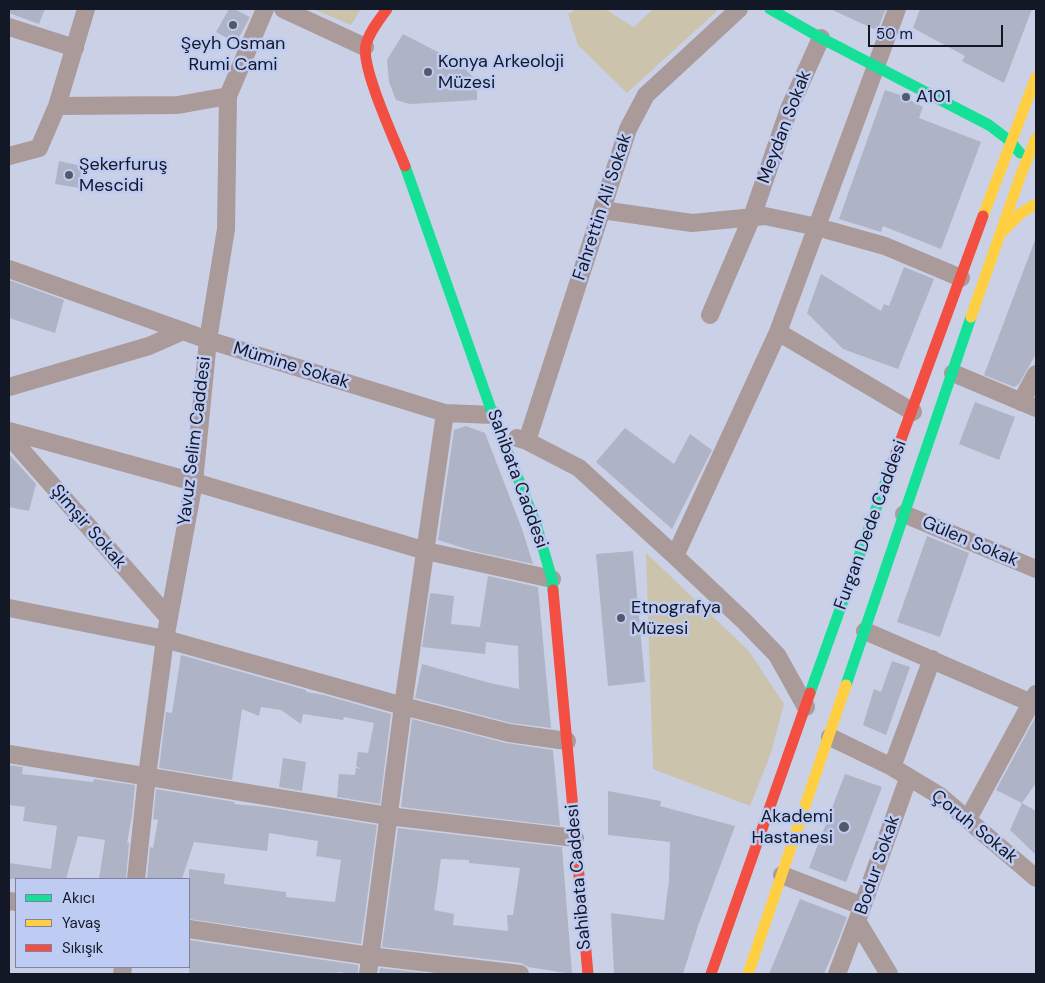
<!DOCTYPE html>
<meta charset="utf-8">
<style>
body{margin:0}
#map{position:relative;width:1045px;height:983px;overflow:hidden;background:#cad1e7;font-family:"DM Sans",sans-serif}
canvas{display:block}
.frame{position:absolute;inset:0;border:10px solid #131826;pointer-events:none}
.legend{position:absolute;left:15px;top:878px;width:175px;height:90px;box-sizing:border-box;background:#becbf3;border:1px solid #7a83a1;margin:0;padding:6px 9px;list-style:none;font-size:15px;color:#131826}
.legend li{display:flex;align-items:center;gap:10px;height:25px}
.legend b{width:25px;border:1px solid #7a83a1}
.scale{position:absolute;left:868px;top:25px;width:135px;height:22px;box-sizing:border-box;border:2px solid #131826;border-top:0;padding-left:6px;font-size:15px;line-height:18px;white-space:nowrap;color:#131826;-webkit-text-stroke:4px #becbf3;paint-order:stroke}
</style>
<div id="map">
<canvas width="1045" height="983"></canvas>
<div class="frame"></div>
<ul class="legend">
<li><b style="height:6px;background:#16e098"></b>Akıcı</li>
<li><b style="height:6px;background:#ffcf43"></b>Yavaş</li>
<li><b style="height:6px;background:#f24e42"></b>Sıkışık</li>
</ul>
<div class="scale">50 m</div>
</div>
<script>
const g = document.querySelector('canvas').getContext('2d');
g.lineJoin = 'round';
function fillPath(path, color) {
  g.fillStyle = color;
  g.fill(path, 'evenodd');
}
function trace(path, color, width, dash) {
  g.strokeStyle = color;
  g.lineWidth = width;
  g.lineCap = dash ? 'butt' : 'round';
  g.setLineDash(dash || []);
  g.stroke(path);
}
function label(font, color, halo, rows, align = 'center') {
  g.font = font + ' "DM Sans",sans-serif';
  g.lineWidth = 5;
  g.setLineDash([]);
  g.textBaseline = 'middle';
  g.strokeStyle = halo;
  g.fillStyle = color;
  for (const [text, x, y, turn = 0] of rows) {
    g.save();
    g.translate(x, y);
    g.rotate((+turn || 0) * Math.PI / 180);
    g.textAlign = isNaN(turn) ? turn : align;
    if (halo) g.strokeText(text, 0, 0);
    g.fillText(text, 0, 0);
    g.restore();
  }
}
fillPath(new Path2D(`
 M313 9H361L351 25Z
 M576 9H605L634 27 653 9H719L627 93 578 45 568 14Z
 M646 553 749 651 784 704 771 753 750 806 653 769Z`), '#ccc3ac');
fillPath(new Path2D(`
 M9 9H45L39 24 9 13Z
 M229 9H234L250 17 236 43 216 32Z
 M830 9H886L879 26 874 29Z
 M920 9H1032L1004 83 962 61 965 56 913 28Z
 M403 34 459 63 477 81V100L410 104 396 100 389 82 387 60Z
 M885 90 900 95 923 107 919 118 981 142 941 249 883 226 881 232 839 219Z
 M59 161 82 166 79 188 55 184Z
 M1035 240 1036 241V354L1019 384 1014 387 984 375Z
 M904 267 934 279 898 369 843 349 807 313 821 274 881 311 884 304 889 306Z
 M9 280 64 300 55 333 9 318Z
 M975 402 1015 417 999 460 959 444Z
 M466 426 485 433 522 529 533 564 473 551 438 540 454 430Z
 M625 428 674 464 690 434 712 450 672 529 596 462Z
 M9 454 36 484 29 511 9 507Z
 M927 536 969 553 940 637 897 622Z
 M633 551 645 682 608 686 596 554Z
 M488 576 538 587 551 728 511 723 415 698 422 664 490 683 519 689 518 646 486 642 485 654 422 647 430 593 454 596 451 624 480 627Z
 M181 655 306 690V692L324 695 391 714 380 804 337 797 339 774 355 775 356 768 361 769 356 766 358 752 368 753 374 723 344 717 343 720 303 714 301 724 281 710 261 707 259 716 242 709 232 780 159 768 166 712 172 713Z
 M892 661 910 667 886 735 863 725 874 689 881 692Z
 M1036 716V783L1022 803 996 790Z
 M412 719 506 743 553 750 560 826 401 807Z
 M283 758 306 762 302 791 279 787Z
 M9 765 23 767 22 774 93 782 94 779 135 785 132 816 127 843H129L126 879H99L105 840 78 836 66 879H9V863L51 869 57 826 23 821 25 807 9 805Z
 M845 774 882 787 846 882 809 868Z
 M156 789 235 802 234 804 266 807 377 825 361 944 189 919V869L225 874 224 884 286 892V897L335 902 341 860 316 856 318 841 269 833 267 851 194 842 182 879H147L150 847 153 848 158 820 153 819Z
 M608 791 661 801 660 806 735 826 698 926 683 974H614L611 913 664 920 669 880 670 842 608 835Z
 M1022 803 1036 811V855L1010 830Z
 M398 828 562 847 572 974 528 967 521 963 382 947ZM441 859 469 860V863L520 868 513 915H507L508 931 453 925 454 914 434 910Z
 M800 899 847 917 838 941 824 974H769Z
 M189 940 358 965V974H342V972L324 974 189 973Z
 M380 968 426 973 379 974Z`), '#aeb4c5');
trace(new Path2D(`
 M283 9 365 47
 M9 27 75 48
 M57 106 178 105 228 96
 M9 156 39 148 57 106 86 9
 M602 210 692 223 765 216 817 227 885 246 961 278
 M9 269 208 340 445 413 493 415
 M710 315 752 217 789 109 821 38
 M778 332 913 412
 M953 373 1036 408
 M9 387 149 346 183 331
 M1021 402 1036 374
 M9 431 194 482 426 551 552 579
 M9 436 168 617
 M517 438 527 441 579 468 675 556 744 621 777 655 806 707
 M527 441 628 129 646 95 739 9
 M904 514 1036 569
 M675 556 778 332 897 9
 M9 608 165 639 403 706 509 733 567 741
 M865 631 1036 705
 M830 737 892 767 940 796 1036 878
 M9 754 388 816 575 838
 M892 767 932 659
 M968 819 1036 694
 M782 875 862 906
 M136 879 147 776 165 639 194 482 208 340 226 229 228 96 265 9
 M9 901 16 902
 M189 929 370 956 520 974
 M122 974 123 967
 M368 974 403 706 445 413
 M837 974 857 921
 M889 974 857 921 908 779`), '#aa9a9a', 18);
trace(new Path2D(`
 M770 9 821 38 989 125 1010 141 1020 153
 M405 166 493 415 536 524 552 579 553 590
 M846 685 971 317
 M810 693 892 464`), '#16e098', 11);
trace(new Path2D(`
 M983 216 1036 77
 M1003 231 1021 213 1036 204
 M971 317 1020 177 1036 138
 M748 974 846 685`), '#ffcf43', 11);
trace(new Path2D(`
 M387 9C379 20 369 32 366 45 360 66 396 143 405 166
 M892 464 983 216
 M553 590 588 974
 M711 974 810 693`), '#f24e42', 11);
for (const [x, y, r, color] of [
 [233,25,5,"#53596a"],
 [428,72,5,"#53596a"],
 [906,97,5,"#53596a"],
 [69,175,5,"#53596a"],
 [621,618,5,"#53596a"],
 [844,827,6,"#53596a"]
]) {
  const dot = new Path2D();
  dot.arc(x, y, r, 0, 2 * Math.PI);
  g.fillStyle = color;
  g.fill(dot);
  trace(dot, '#becbf3', 2);
}
label('18px', '#131826', '#becbf3', [
 ["Şeyh Osman",233,44,"center"],
 ["Rumi Cami",233,65,"center"],
 ["Konya Arkeoloji",438,62],
 ["Müzesi",438,83],
 ["A101",916,97],
 ["Şekerfuruş",79,165],
 ["Mescidi",79,186],
 ["Etnografya",631,608],
 ["Müzesi",631,629],
 ["Akademi",833,817,"right"],
 ["Hastanesi",833,838,"right"]
], 'left');
label('18px', '#131826', '#becbf3', [
 ["Meydan Sokak",785,127,-69],
 ["Fahrettin Ali Sokak",603,207,-72],
 ["Mümine Sokak",291,366,17],
 ["Yavuz Selim Caddesi",195,441,-83],
 ["Sahibata Caddesi",517,479,70],
 ["Furgan Dede Caddesi",871,525,-70],
 ["Şimşir Sokak",88,527,49],
 ["Gülen Sokak",970,542,23],
 ["Çoruh Sokak",974,827,39],
 ["Bodur Sokak",878,865,-71],
 ["Sahibata Caddesi",579,877,-95]
]);
</script>
